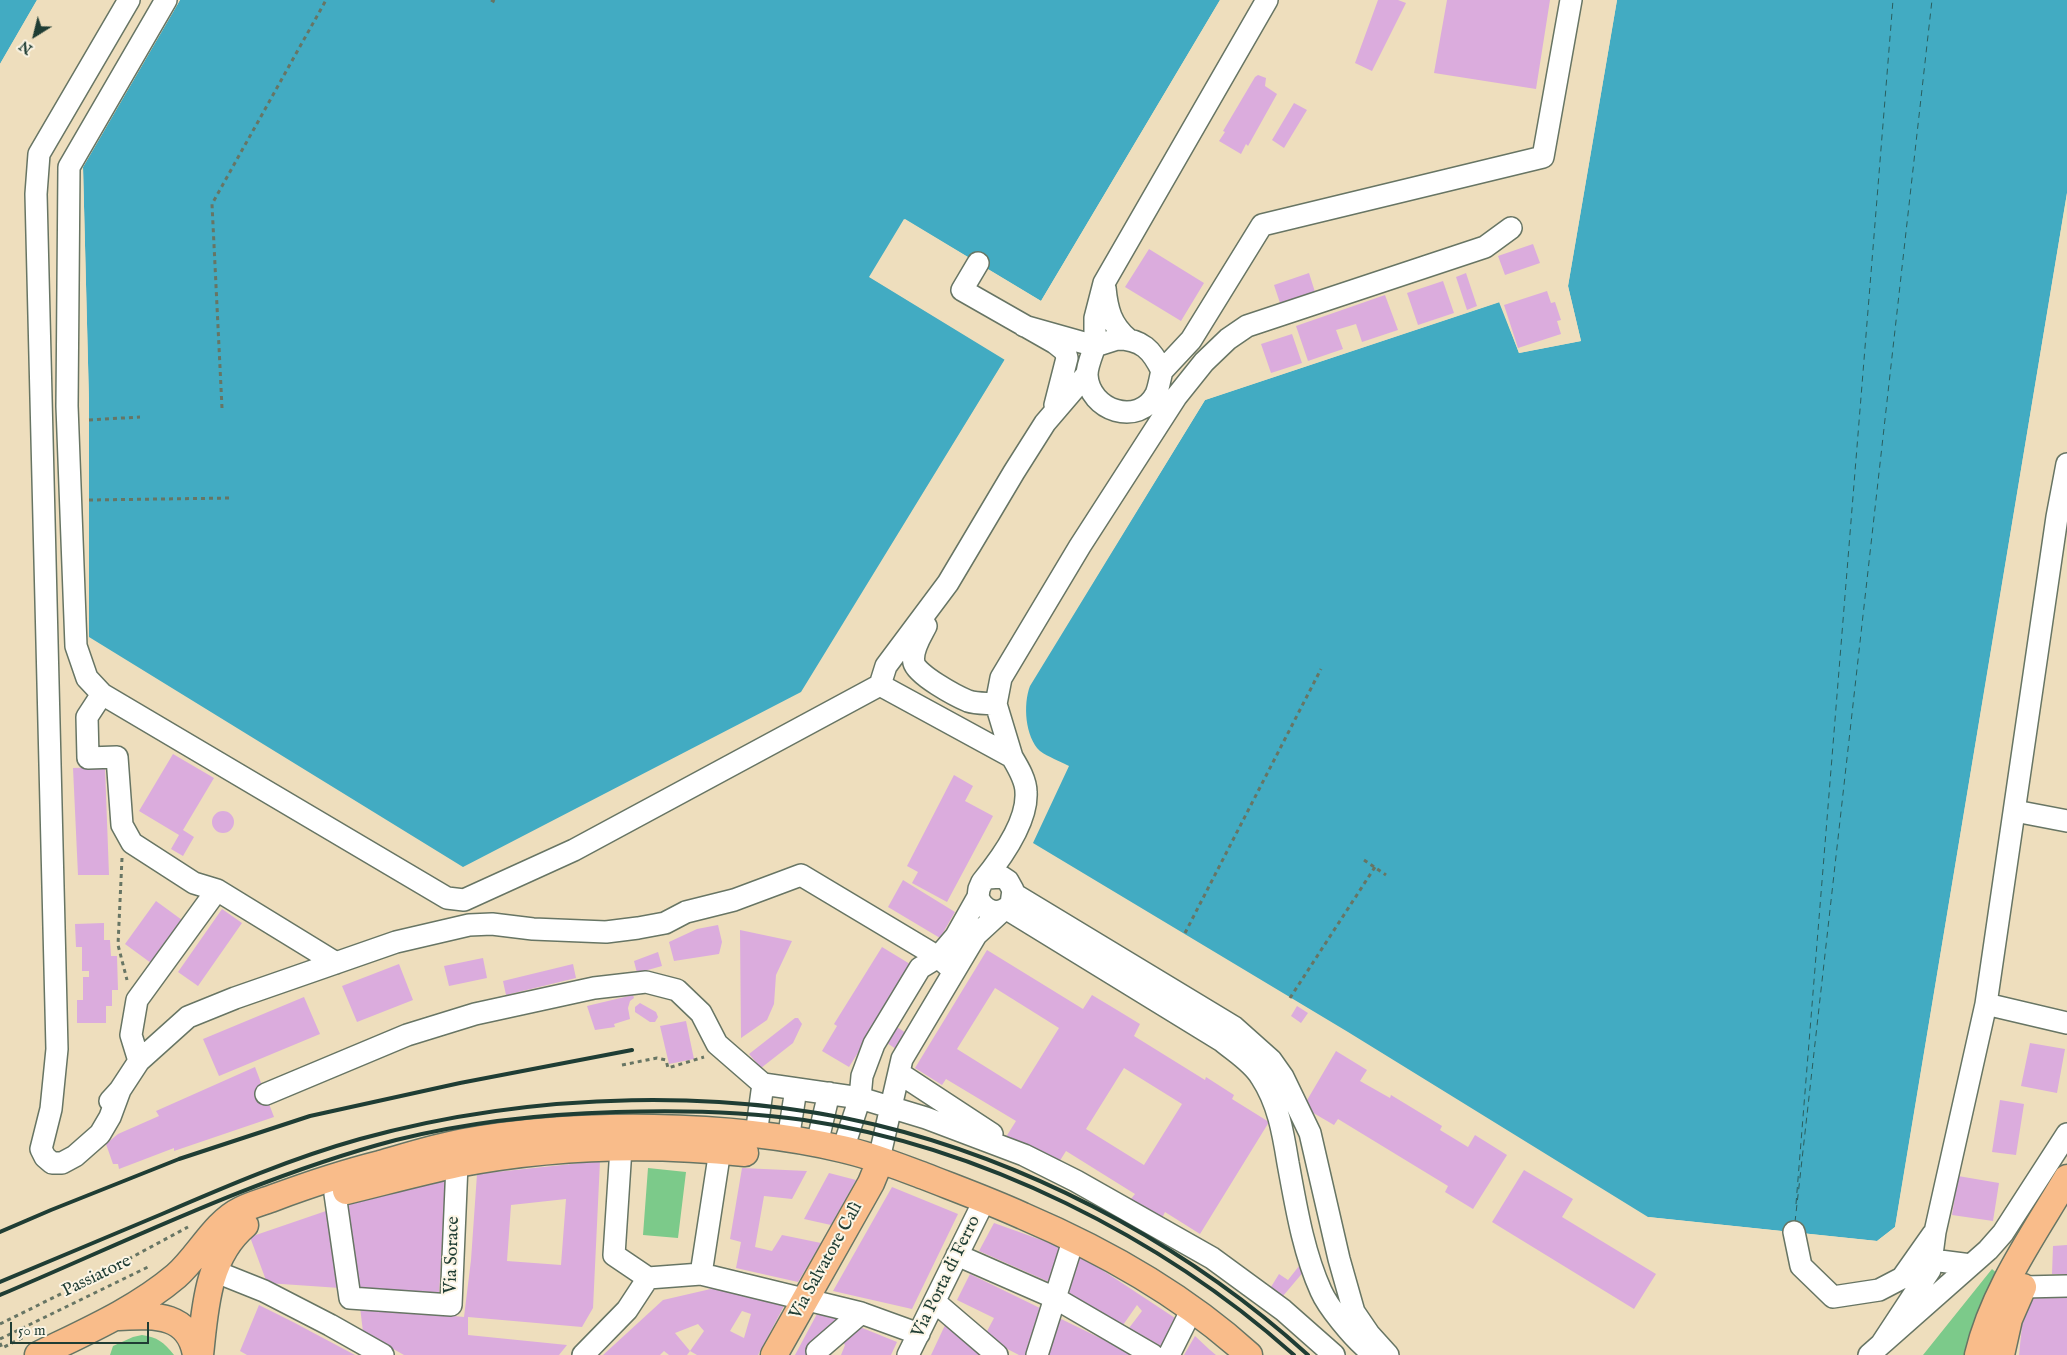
<!DOCTYPE html>
<meta charset="utf-8">
<style>
body{margin:0}
#map{position:relative;width:2067px;height:1355px;overflow:hidden;background:#eedebd;font-family:"IM FELL English",serif}
canvas{display:block}
.north{position:absolute;left:10px;top:10px;width:50px;height:50px;-webkit-text-stroke:4px #fcf5e5;paint-order:stroke;rotate:216deg;font-size:14px;font-weight:700;line-height:20px;text-align:center;color:#1f3d34}
.north::after{content:'';display:block;margin:auto;width:18px;height:22px;background:#1f3d34;clip-path:polygon(50% 0,100% 100%,50% 72%,0 100%)}
.scale{position:absolute;left:10px;top:1322px;width:139px;height:22px;box-sizing:border-box;border:2px solid #1f3d34;border-top:0;padding-left:6px;font-size:15px;line-height:18px;white-space:nowrap;color:#1f3d34;-webkit-text-stroke:4px #fcf5e5;paint-order:stroke}
</style>
<div id="map">
<canvas width="2067" height="1355"></canvas>
<div class="north">N</div>
<div class="scale">50 m</div>
</div>
<script>
const g = document.querySelector('canvas').getContext('2d');
g.lineJoin = 'round';
function fillPath(path, color) {
  g.fillStyle = color;
  g.fill(path, 'evenodd');
}
function trace(path, color, width, dash) {
  g.strokeStyle = color;
  g.lineWidth = width;
  g.lineCap = dash ? 'butt' : 'round';
  g.setLineDash(dash || []);
  g.stroke(path);
}
function label(font, color, halo, rows, align = 'center') {
  g.font = font + ' "IM FELL English",serif';
  g.lineWidth = 4;
  g.setLineDash([]);
  g.textBaseline = 'middle';
  g.strokeStyle = halo;
  g.fillStyle = color;
  for (const [text, x, y, turn = 0] of rows) {
    g.save();
    g.translate(x, y);
    g.rotate((+turn || 0) * Math.PI / 180);
    g.textAlign = isNaN(turn) ? turn : align;
    if (halo) g.strokeText(text, 0, 0);
    g.fillText(text, 0, 0);
    g.restore();
  }
}
fillPath(new Path2D(`
 M648 1168 686 1172 678 1238 643 1235Z
 M1992 1269 2000 1276 1969 1355H1923Z
 M142 1335C157 1337 164 1342 174 1355H110L113 1346 133 1337Z`), '#7cca8a');
fillPath(new Path2D(`
 M0 0H37L0 64Z
 M180 0H1220L1041 301 905 219 870 277 1005 359 801 692 463 867 89 637V402L83 167Z
 M1617 0H2067V193L1895 1227 1877 1241 1648 1217 1348 1032 1033 843 1069 766C1060 761 1048 757 1040 751 1025 737 1023 704 1030 686L1205 400 1500 302 1519 353 1581 341 1568 286Z`), '#42abc2');
fillPath(new Path2D(`
 M37 0H40L0 67V64Z
 M177 0H180L83 167 89 402V637H86V402L81 167Z
 M1220 0H1223L1042 303H1039L905 222 873 277 1008 360 867 590 865 589 1005 360 869 277 904 219 1041 301Z
 M1615 0H1617L1568 286 1581 341 1519 353 1499 302 1205 400 1029 686 1027 685 1203 398 1499 299 1502 301 1521 350 1578 339 1566 286Z
 M2067 193V209L2063 234 1897 1228 1877 1244 1653 1220 1648 1217 1877 1241 1895 1227Z`), '#eedebd');
trace(new Path2D(`
 M1796 1204 1893 0
 M1795 1222 1932 0`), '#2a5e5f', 1, [6, 5]);
fillPath(new Path2D(`
 M1378 0H1398L1406 3 1372 71 1355 63Z
 M1447 0H1550L1536 89 1434 73Z
 M1258 75 1266 78 1265 86 1277 94 1248 146 1246 144 1241 154 1219 141 1225 132 1223 131 1255 77Z
 M1294 103 1307 110 1284 148 1272 140Z
 M1533 244 1540 263 1505 275 1498 256Z
 M1149 249 1204 283 1181 321 1125 287Z
 M1309 273 1315 292 1280 303 1274 285Z
 M1466 273 1477 306 1467 310 1456 277Z
 M1443 281 1454 313 1418 325 1407 293Z
 M1547 291 1551 303 1555 302 1561 320 1557 321 1561 334 1518 348 1504 305Z
 M1385 295 1398 330 1362 342 1356 324 1336 330 1343 349 1308 361 1296 326Z
 M1292 334 1302 363 1271 373 1261 344Z
 M173 754 214 778 183 830 194 837 183 856 171 849 179 835 139 811Z
 M105 767 109 875H78L73 768Z
 M954 775 973 786 965 801 993 816 947 902 912 883 918 872 907 866Z
 M212 822a11 11 0 1 1 22 0a11 11 0 1 1-22 0Z
 M903 880 955 912 940 938 888 907Z
 M156 901 182 920 151 963 125 944Z
 M222 909 242 923 198 986 178 972Z
 M104 923V940H110L111 956H117L118 990H112V1006H106V1023H77V1000H83V977H89V971H82V947H76L75 924Z
 M718 925 722 942 719 954 674 961 669 942 697 929Z
 M740 930 792 941 776 975 774 1004 767 1020 741 1038Z
 M882 947 910 964 894 989 897 991 849 1067 822 1051 837 1026 834 1024Z
 M987 950 1083 1009 1092 995 1117 1010 1140 1024 1134 1036 1205 1080 1206 1077 1234 1095 1232 1099 1269 1122 1200 1234 1165 1212 1162 1218 1131 1199 1135 1194 1066 1151 1056 1167 1006 1137 1016 1121 946 1079 942 1085 915 1068ZM995 988 1059 1028 1021 1089 957 1049ZM1124 1068 1182 1104 1144 1165 1086 1129Z
 M658 952 662 966 637 973 634 961Z
 M483 958 487 978 449 986 444 966Z
 M399 964 413 1000 357 1022 342 986Z
 M573 964 576 978 506 995 503 981Z
 M633 995 634 998 630 1001 628 1008 630 1019 614 1024 615 1027 595 1030 587 1006Z
 M304 997 320 1034 219 1076 203 1039Z
 M640 1003 656 1012 658 1017 655 1022H650L635 1012V1007Z
 M1297 1006 1308 1013 1301 1023 1291 1016Z
 M795 1018H798L802 1024 793 1043 761 1068 749 1054Z
 M686 1021 694 1059 669 1064 660 1026Z
 M897 1027 909 1035 899 1051 887 1043Z
 M2030 1043 2065 1049 2057 1093 2021 1086Z
 M1336 1051 1367 1070 1360 1081 1390 1098 1391 1095 1442 1126 1440 1130 1468 1147 1475 1135 1507 1155 1473 1209 1445 1192 1448 1186 1338 1119 1334 1125 1303 1107Z
 M255 1067 274 1117 174 1151V1148L119 1169 118 1164H113L106 1144 118 1134 159 1116 156 1111Z
 M2000 1100 2024 1104 2016 1155 1992 1152Z
 M600 1161 593 1308 582 1327 468 1317V1335L567 1345 559 1355H404L363 1332 360 1307 464 1317 471 1260 477 1174ZM566 1199 561 1265 507 1261 511 1205Z
 M742 1168 807 1171 792 1199 764 1196 755 1247 772 1251 782 1235 821 1243 798 1282 736 1268 741 1242 730 1239Z
 M1524 1170 1573 1199 1562 1217 1656 1274 1634 1309 1492 1222Z
 M829 1173 856 1180 831 1225 804 1219Z
 M1958 1176 1999 1183 1993 1221 1952 1215Z
 M446 1180 439 1295 360 1289 347 1205Z
 M892 1187 958 1214 912 1309 833 1291Z
 M326 1211 340 1288 267 1283 250 1237Z
 M994 1223 1061 1247 1049 1282 979 1251Z
 M2067 1245V1274H2052L2053 1246Z
 M1078 1254 1175 1318 1161 1346 1129 1328 1142 1311 1137 1305 1123 1325 1065 1292Z
 M1299 1266 1305 1270 1283 1296 1271 1287 1279 1274 1288 1280Z
 M970 1274 1044 1310 1031 1355H1019L984 1337 994 1318 957 1300Z
 M715 1288 784 1306 758 1355H697L690 1351 704 1331 698 1324 675 1333 690 1351 687 1355H669L664 1351 660 1355H603L663 1300ZM742 1311 751 1314 744 1338 730 1331Z
 M2025 1297H2067V1355H2019Z
 M259 1305 293 1322 355 1355H247L240 1351Z
 M818 1312 847 1322 808 1355H795Z
 M1057 1317 1135 1355H1047Z
 M946 1323 982 1355H931Z
 M855 1325 897 1342 891 1355H841L845 1345 842 1341Z
 M1195 1336 1210 1350 1216 1355H1184Z`), '#dbacdd');
const minor = new Path2D(`
 M166 0 69 167 67 406 76 646 87 678 102 694 447 898 464 900 574 850 880 685 1012 757C1018 767 1026 780 1026 792 1028 822 1000 860 982 882
 M978 263 962 290 1055 343 1065 351 1067 358 1055 405
 M1105 288C1107 309 1111 325 1128 339
 M1024 326 1095 346V318L1104 283 1267 0
 M1117 339C1142 339 1152 350 1162 371 1160 378 1159 387 1156 394 1139 427 1089 411 1087 375 1087 366 1092 355 1095 346Z
 M1162 371 1191 340 1262 225 1543 157 1571 0
 M926 626C921 636 911 650 914 663 917 675 956 696 968 701 977 704 987 703 996 704
 M880 685 886 666 948 583 1014 472 1045 423 1087 374
 M102 694 87 717 88 758 117 757 122 825 132 843 194 883 217 890 336 963
 M1012 757 996 704 1001 678 1080 546 1176 397 1204 362 1228 339 1247 326 1485 247 1511 228
 M2015 811 2067 821
 M1014 894 1234 1027 1271 1060 1283 1077 1310 1133 1339 1259 1354 1312 1369 1334 1388 1355
 M1007 909 1222 1041C1235 1052 1252 1062 1261 1077 1278 1103 1283 1132 1288 1163 1296 1206 1303 1251 1321 1291 1328 1307 1352 1336 1366 1348
 M1986 1004 2057 517 2067 464
 M139 1061 131 1035 137 1000 217 890
 M899 1073 992 1134
 M120 1090 110 1117 100 1134 75 1156 62 1163H52L45 1157 41 1149 51 1109 57 1049 36 194 39 154 129 0
 M266 1094 407 1035 475 1014 594 988 646 982 677 990 701 1013 717 1044 763 1084 860 1098 926 1118 1024 1155 1076 1181 1212 1258 1283 1310 1334 1355
 M110 1101 120 1090 139 1061 188 1017 235 998 396 942 469 925 492 924 533 929 606 932 638 928 665 923 686 912 734 900 801 875 938 957 954 971
 M756 1135 763 1084
 M788 1140 796 1089
 M817 1144 829 1093
 M621 1148 614 1255 648 1278 701 1274 720 1150
 M843 1149 860 1098 862 1076 874 1044 920 968 938 957 956 936 978 897 979 889 982 882 988 878 1002 877 1008 881 1013 890 1011 904C999 917 984 912 978 897
 M879 1159 902 1059 976 935 1002 911
 M335 1194 350 1298
 M1794 1232 1801 1266 1833 1297 1879 1290 1902 1278 1933 1234
 M957 1255 1055 1298 1153 1355
 M1932 1260 1971 1265
 M214 1271 264 1291 330 1325 383 1355
 M701 1274 861 1313 919 1334
 M2023 1287 2067 1286
 M350 1298 451 1305 457 1164
 M935 1302 997 1355
 M1882 1343 1930 1270 1935 1232 1986 1004 2067 1023
 M817 1351 861 1313
 M583 1355 627 1310 648 1278
 M908 1355 985 1199
 M1037 1355 1074 1238
 M1169 1355 1192 1309
 M1869 1355 1988 1250 2003 1233 2067 1134`);
const major = new Path2D(`
 M346 1191C383 1182 420 1172 457 1164 551 1146 649 1143 745 1153
 M115 1317C148 1316 189 1310 196 1355
 M38 1355C85 1332 136 1310 176 1276 199 1256 214 1223 241 1210 251 1205 262 1202 273 1198 308 1185 344 1173 380 1164 408 1156 436 1147 464 1142 577 1121 731 1123 842 1149 870 1155 897 1166 924 1176 957 1189 990 1201 1023 1216 1105 1251 1182 1294 1249 1355
 M200 1355C205 1309 207 1257 245 1225
 M774 1355 871 1183 878 1166
 M1978 1355C1993 1291 2034 1234 2067 1178
 M2001 1355 2009 1319 2023 1287`);
trace(minor, '#677564', 24);
trace(major, '#677564', 29);
trace(new Path2D(`
 M491 0 497 3
 M222 408 212 204 326 0
 M89 420 140 417
 M89 500 233 498
 M122 858 118 945 127 980
 M1364 860 1386 875
 M1185 933 1321 669
 M1290 998 1375 867
 M622 1065 657 1058 666 1060 668 1068 704 1057
 M0 1324 95 1277 188 1227
 M0 1339 150 1266
 M0 1343 2 1348 24 1337`), '#677564', 3, [4, 4]);
trace(minor, '#fff', 21);
trace(major, '#f9bc8a', 26);
trace(new Path2D(`
 M0 1232 51 1210 179 1159 310 1116 460 1083 632 1050
 M0 1282C54 1259 108 1237 162 1214 227 1186 292 1158 360 1139 531 1092 732 1085 904 1132 1051 1173 1195 1252 1308 1355
 M0 1295C130 1240 259 1176 396 1140 468 1122 542 1114 616 1112 679 1110 741 1111 804 1120 980 1146 1162 1237 1294 1355`), '#1f3d34', 4);
label('18px', '#1f3d34', '#fcf5e5', [
 ["Via Sorace",453,1255,-88],
 ["Via Salvatore Calì",827,1261,-61],
 ["Passiatore",97,1277,-26],
 ["Via Porta di Ferro",947,1277,-64]
]);
</script>
